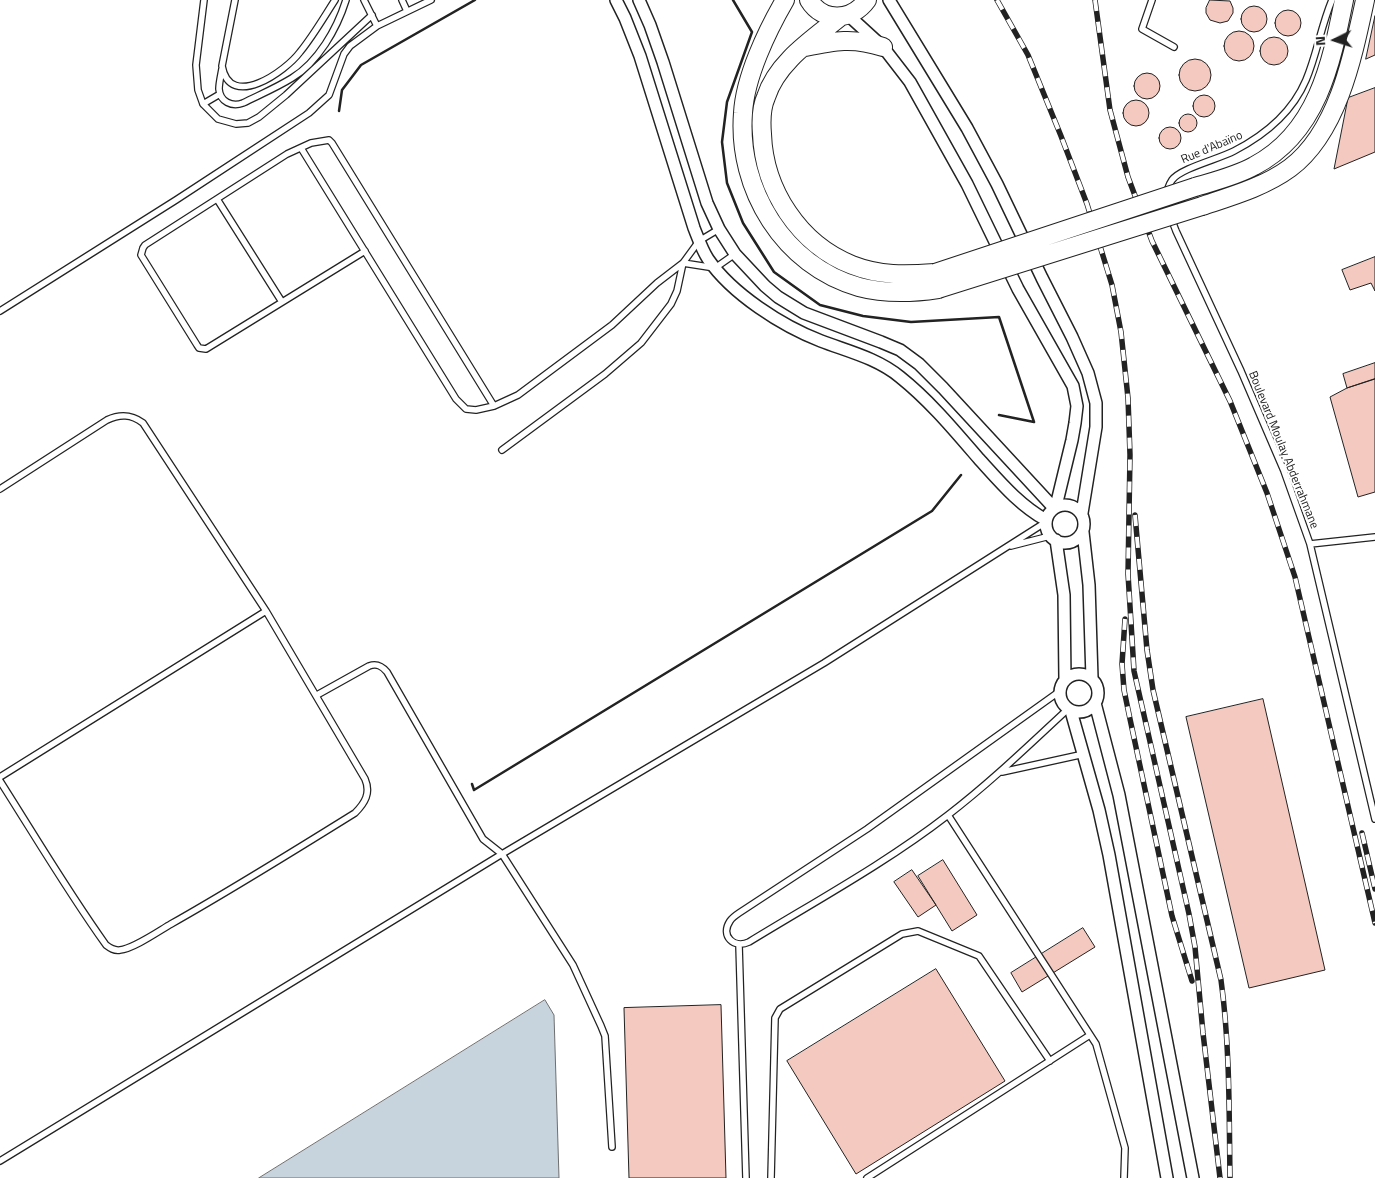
<!DOCTYPE html>
<meta charset="utf-8">
<style>
body{margin:0}
#map{position:relative;width:1375px;height:1178px;overflow:hidden;background:#fff;font-family:"Titillium Web",sans-serif}
canvas{display:block}
.north{position:absolute;left:1310px;top:15px;width:50px;height:50px;-webkit-text-stroke:4px #fff;paint-order:stroke;rotate:266deg;font-size:14px;font-weight:700;line-height:20px;text-align:center;color:#222}
.north::after{content:'';display:block;margin:auto;width:18px;height:22px;background:#222;clip-path:polygon(50% 0,100% 100%,50% 72%,0 100%)}
</style>
<div id="map">
<canvas width="1375" height="1178"></canvas>
<div class="north">N</div>
</div>
<script>
const g = document.querySelector('canvas').getContext('2d');
g.lineJoin = 'round';
function fillPath(path, color) {
  g.fillStyle = color;
  g.fill(path, 'evenodd');
}
function trace(path, color, width, dash) {
  g.strokeStyle = color;
  g.lineWidth = width;
  g.lineCap = dash ? 'butt' : 'round';
  g.setLineDash(dash || []);
  g.stroke(path);
}
function label(font, color, halo, rows, align = 'center') {
  g.font = font + ' "Titillium Web",sans-serif';
  g.lineWidth = 4;
  g.setLineDash([]);
  g.textBaseline = 'middle';
  g.strokeStyle = halo;
  g.fillStyle = color;
  for (const [text, x, y, turn = 0] of rows) {
    g.save();
    g.translate(x, y);
    g.rotate((+turn || 0) * Math.PI / 180);
    g.textAlign = isNaN(turn) ? turn : align;
    if (halo) g.strokeText(text, 0, 0);
    g.fillText(text, 0, 0);
    g.restore();
  }
}
const water = new Path2D(`
 M545 1000 554 1015 559 1178H259Z`);
fillPath(water, '#c7d3dd');
trace(water, '#6f6f6f', 1);
const building = new Path2D(`
 M1210 0 1230 1 1233 8V13L1228 21 1220 23 1210 20 1206 13V8Z
 M1241 19a13 13 0 1 1 26 0a13 13 0 1 1-26 0Z
 M1275 23a13 13 0 1 1 26 0a13 13 0 1 1-26 0Z
 M1375 16V55L1366 59Z
 M1224 46a15 15 0 1 1 30 0a15 15 0 1 1-30 0Z
 M1260 51a14 14 0 1 1 28 0a14 14 0 1 1-28 0Z
 M1179 75a16 16 0 1 1 32 0a16 16 0 1 1-32 0Z
 M1134 86a13 13 0 1 1 26 0a13 13 0 1 1-26 0Z
 M1375 88V152L1334 169 1348 98Z
 M1193 106a11 11 0 1 1 22 0a11 11 0 1 1-22 0Z
 M1123 113a13 13 0 1 1 26 0a13 13 0 1 1-26 0Z
 M1179 123a9 9 0 1 1 18 0a9 9 0 1 1-18 0Z
 M1159 138a11 11 0 1 1 22 0a11 11 0 1 1-22 0Z
 M1375 257V291L1371 283 1350 290 1342 270Z
 M1375 363V379L1347 388 1343 374Z
 M1375 379V492L1358 497 1330 397 1347 388Z
 M1263 699 1325 970 1249 988 1186 717Z
 M943 860 977 915 952 931 918 876Z
 M912 870 936 905 918 917 894 882Z
 M1083 928 1095 947 1022 992 1011 973Z
 M936 969 1005 1081 856 1174 787 1061Z
 M721 1005 726 1178H629L624 1008Z`);
fillPath(building, '#f3c9c0');
trace(building, '#222', 1);
const lane = new Path2D(`
 M204 0 196 65 198 90 203 104 218 119 236 124 248 123 259 117 286 95 372 15
 M235 0 222 66C230 111 286 71 300 52 313 36 324 17 335 0
 M364 0 377 26
 M402 0 407 11
 M1152 0 1142 29 1174 47
 M1332 0C1321 26 1317 54 1306 80 1292 113 1265 135 1234 151 1219 159 1181 168 1172 180 1161 196 1170 215 1176 231L1241 371 1284 471 1310 544 1375 819
 M222 69C221 75 219 83 219 89 220 102 232 107 243 103 259 95 276 88 292 78 318 62 337 29 346 0
 M203 104 220 94
 M301 148 456 399 466 409 476 410 494 406 518 395 612 325 657 283 683 263 699 241 719 229
 M217 199 282 302
 M365 251 206 349 199 348 197 345 141 255 143 248 145 245 287 154 311 143 329 140 332 143 494 406
 M683 263 715 268 735 254
 M0 311 176 200 309 113 329 95 344 54 350 46 377 26 431 0
 M502 450 605 374 641 343 671 304 677 291 683 263
 M0 489 107 420C120 414 131 414 143 423L266 611 0 777
 M1310 544 1375 537
 M1011 546 1050 536
 M1060 691 867 829 739 913C736 915 732 918 730 921 720 936 734 949 749 942 816 901 886 863 948 815 991 782 1029 745 1068 709
 M317 695 369 666C377 663 382 666 387 672L483 839 502 854 573 965 601 1026 605 1036 612 1147
 M1002 772 1084 754
 M0 781C35 836 68 892 106 945 110 948 114 951 120 950 133 949 159 931 171 924 233 889 294 851 355 813 365 803 371 793 365 779L266 611
 M948 815 1096 1044 1125 1148 1124 1178
 M739 945 746 1178
 M0 1161 502 854 824 663 1046 522
 M771 1178 775 1018 780 1009 902 934 918 931 979 956 1050 1061
 M867 1178 1090 1035`);
const street = new Path2D(`
 M616 0 625 18 640 56 694 228C698 238 702 250 708 259 732 294 782 326 821 341 847 351 877 358 900 377 930 401 954 430 979 459 1000 482 1019 505 1046 520
 M639 0 650 25 663 62 707 203 719 229 735 254 765 286 778 297 804 313 881 342 900 350 919 364 943 388 1054 508
 M889 0 967 128 997 184 1042 278 1072 337 1088 373 1096 403V427L1082 513
 M848 15 883 47 910 82 967 184 1018 289 1073 386 1077 406 1075 423 1072 440 1056 506
 M1046 524a19 19 0 1 1 38 0a19 19 0 1 1-38 0Z
 M1083 532 1089 585 1092 678
 M1056 540 1064 595 1065 680
 M1060 693a19 19 0 1 1 38 0a19 19 0 1 1-38 0Z
 M1095 703 1119 795 1193 1178
 M1071 711 1099 810 1109 855 1167 1178`);
const primary = new Path2D(`
 M785 0C767 31 745 77 743 113 737 189 784 266 859 287 885 294 912 293 938 289
 M809 0C823 23 852 21 867 0
 M840 17C813 39 777 62 766 97 761 108 761 122 762 134 764 190 799 244 852 265 880 276 905 275 935 273
 M805 47C834 41 853 37 883 47
 M1195 187C1215 181 1236 176 1254 166 1317 133 1331 65 1344 0
 M1202 206C1232 196 1264 187 1290 168 1338 132 1353 56 1365 0`);
trace(lane, '#222', 8);
trace(street, '#222', 14);
trace(primary, '#222', 20);
trace(lane, '#fff', 5.5);
trace(street, '#fff', 11);
trace(primary, '#fff', 18);
const rail = new Path2D(`
 M997 0 1028 55 1061 136 1087 204 1112 285 1121 332 1128 398 1130 455 1128 574 1134 671 1189 914 1195 947 1203 1033 1220 1178
 M1095 0 1110 110 1128 177 1152 241 1230 401 1267 493 1295 577 1375 923
 M1135 515 1147 650 1153 690 1221 980C1230 1046 1229 1112 1230 1178
 M1125 619 1122 664 1124 690 1130 719 1172 916 1192 981
 M1362 833 1375 889`);
trace(rail, '#222', 5.5);
trace(rail, '#fff', 4, [11]);
const primaryBridge = new Path2D(`
 M935 273 1195 187
 M938 289 1202 206`);
trace(primaryBridge, '#222', 20, []);
trace(primaryBridge, '#fff', 18);
trace(new Path2D(`
 M733 0 752 32 727 102 722 142 727 183 743 223 774 272 820 305 863 316 911 322 999 317 1034 422
 M339 111 342 90 361 65 475 0
 M999 415 1034 422
 M472 784 474 790 932 511 961 475`), '#222', 2.5);
label('12px', '#222', '#fff', [
 ["Rue d'Abaïno",1212,148,-23],
 ["Boulevard Moulay Abderrahmane",1283,450,68]
]);
</script>
